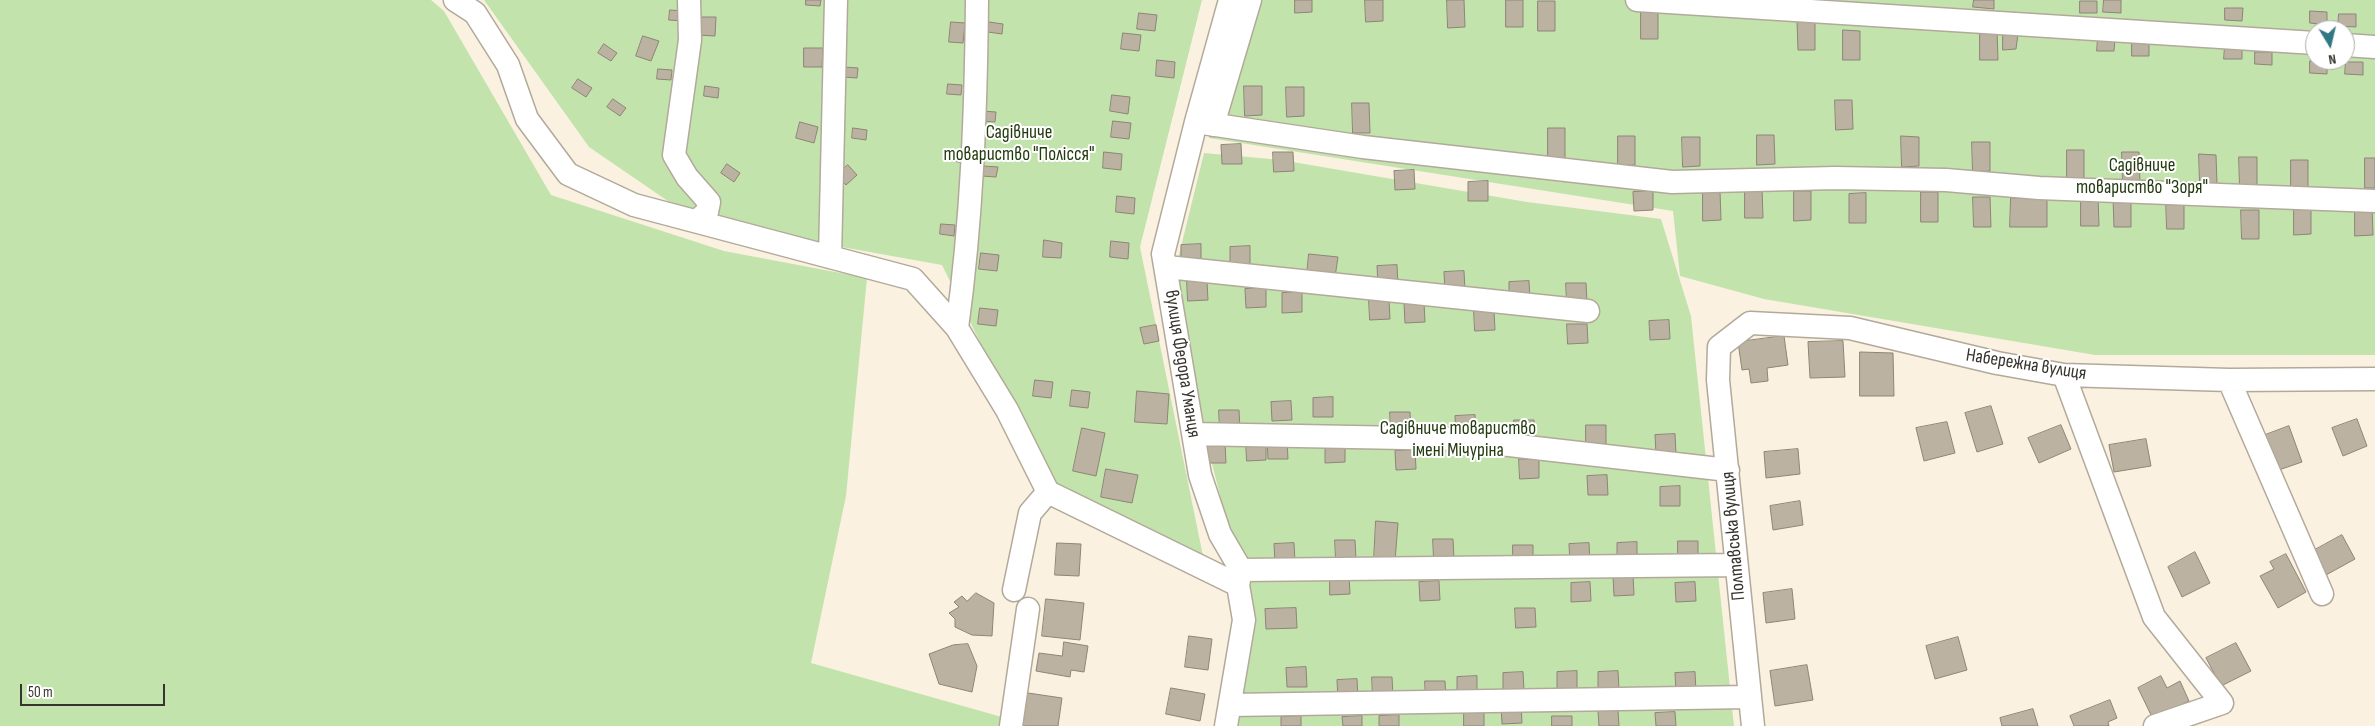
<!DOCTYPE html>
<meta charset="utf-8">
<style>
body{margin:0}
#map{position:relative;width:2375px;height:726px;overflow:hidden;background:#fbf1e1;font-family:"Sofia Sans Condensed",sans-serif}
canvas{display:block}
.north{position:absolute;left:2305px;top:20px;width:50px;height:50px;box-sizing:border-box;background:#fff;border:1px solid #afadab;border-radius:50%;rotate:171deg;font-size:14px;font-weight:700;line-height:20px;text-align:center;color:#37332d}
.north::after{content:'';display:block;margin:auto;width:18px;height:22px;background:#327884;clip-path:polygon(50% 0,100% 100%,50% 72%,0 100%)}
.scale{position:absolute;left:20px;top:684px;width:145px;height:22px;box-sizing:border-box;border:2px solid #37332d;border-top:0;padding-left:6px;font-size:15px;line-height:18px;white-space:nowrap;color:#37332d;-webkit-text-stroke:4px #fff;paint-order:stroke}
</style>
<div id="map">
<canvas width="2375" height="726"></canvas>
<div class="north">N</div>
<div class="scale">50 m</div>
</div>
<script>
const g = document.querySelector('canvas').getContext('2d');
g.lineJoin = 'round';
function fillPath(path, color) {
  g.fillStyle = color;
  g.fill(path, 'evenodd');
}
function trace(path, color, width, dash) {
  g.strokeStyle = color;
  g.lineWidth = width;
  g.lineCap = dash ? 'butt' : 'round';
  g.setLineDash(dash || []);
  g.stroke(path);
}
function label(font, color, halo, rows, align = 'center') {
  g.font = font + ' "Sofia Sans Condensed",sans-serif';
  g.lineWidth = 4;
  g.setLineDash([]);
  g.textBaseline = 'middle';
  g.strokeStyle = halo;
  g.fillStyle = color;
  for (const [text, x, y, turn = 0] of rows) {
    g.save();
    g.translate(x, y);
    g.rotate((+turn || 0) * Math.PI / 180);
    g.textAlign = isNaN(turn) ? turn : align;
    if (halo) g.strokeText(text, 0, 0);
    g.fillText(text, 0, 0);
    g.restore();
  }
}
fillPath(new Path2D(`
 M0 0H431L444 11 551 195 724 251 867 278 846 496 811 663 1009 719 1008 726H0Z
 M484 0H1202L1140 247 1203 556 1052 488 942 265 697 221 589 147Z
 M1244 0H2375V355H2095L1764 299 1680 276 1673 211 1209 138ZM2315 30H2345V60H2315Z
 M1204 153 1281 160 1527 202 1661 219 1691 316 1734 726H1234L1253 626 1198 408 1177 263Z`), '#c3e3ad');
const building = new Path2D(`
 M806 0H821L820 6 806 5Z
 M1295 0H1312V12L1295 13Z
 M1365 0H1383V21L1366 22Z
 M1447 0H1464L1465 27 1448 28Z
 M1506 0H1523V27H1506Z
 M1974 0H1994V9L1973 7Z
 M2104 0H2121V13L2103 12Z
 M1538 1H1555V31H1538Z
 M2080 1H2097V13H2080Z
 M2225 8H2243L2242 21 2225 20Z
 M1641 9H1658V39H1641Z
 M670 10 685 11 683 21 669 20Z
 M2310 11 2327 12V25L2310 23Z
 M1139 13 1157 15 1155 31 1137 29Z
 M2339 14H2356V27L2338 26Z
 M698 17H716L715 36 697 35Z
 M1815 20V50H1798L1797 21Z
 M951 22 965 23 963 43 949 42Z
 M989 22 1003 24 1002 34 988 32Z
 M1843 30 1860 31V60H1843Z
 M1980 30H1997L1998 60H1980Z
 M1123 33 1141 35 1139 51 1121 49Z
 M2003 33 2018 34 2016 49 2003 50Z
 M643 36 659 41 651 61 636 56Z
 M2098 38 2115 39 2114 51H2097Z
 M2132 43 2149 44V56H2132Z
 M604 44 617 53 611 61 598 53Z
 M2225 46 2242 47V59H2224Z
 M804 48H823L822 67H804Z
 M2255 52H2272V65L2255 64Z
 M1157 60 1175 62 1174 78 1156 76Z
 M2310 61H2327V74L2310 73Z
 M2346 62H2363V75L2345 74Z
 M844 67 858 68 857 78 843 77Z
 M658 69 672 70 671 80 657 79Z
 M578 79 592 88 586 97 572 88Z
 M948 84 962 85 961 95 947 94Z
 M705 86 719 88 718 98 704 96Z
 M1244 86H1262V115L1245 116Z
 M1286 87H1304V116L1287 117Z
 M1112 95 1130 97 1128 114 1110 111Z
 M613 99 626 108 620 116 607 107Z
 M1835 100H1852L1853 129 1836 130Z
 M1352 103H1369L1370 133H1353Z
 M982 111 996 112 995 122 981 121Z
 M1113 121 1131 123 1129 139 1111 137Z
 M800 122 818 127 814 143 796 138Z
 M853 128 867 130 866 140 852 138Z
 M1548 128H1565V158H1548Z
 M1757 135H1774L1775 164 1757 165Z
 M1618 136H1635V165L1618 166Z
 M1901 136 1919 137V166L1902 167Z
 M1682 137H1700V166L1683 167Z
 M1972 142H1990V171L1973 172Z
 M1241 144 1242 164H1222L1221 145Z
 M2067 150H2084V180H2067Z
 M953 151 967 153 966 163 952 161Z
 M1104 152 1122 154 1121 170 1103 168Z
 M1273 152H1293L1294 171 1274 172Z
 M2122 152H2139L2140 182H2123Z
 M2199 154 2216 155 2217 184 2200 185Z
 M2239 157H2257V187H2240Z
 M2365 158H2375V188H2365Z
 M2291 160H2308V189L2291 190Z
 M727 164 740 173 734 182 721 173Z
 M848 165 857 175 846 185 837 174Z
 M983 166 998 167 996 177 982 176Z
 M1414 170 1415 189 1395 190 1394 171Z
 M1488 181V201H1468V182Z
 M1745 188H1762L1763 218H1745Z
 M1653 191V210L1634 211 1633 192Z
 M1703 191H1720L1721 220 1703 221Z
 M1794 191H1811V220L1794 221Z
 M1921 192H1938V222H1921Z
 M1866 193V223H1849V194Z
 M1117 196 1135 198 1134 214 1116 212Z
 M2081 196H2098L2099 226H2081Z
 M1973 197H1990L1991 227H1974Z
 M2131 197V227H2114L2113 198Z
 M2011 198H2047V227H2010Z
 M2166 199H2184V229H2167Z
 M2294 205H2311V234L2294 235Z
 M2355 206H2372L2373 235 2355 236Z
 M2241 210H2259V239H2242Z
 M941 224 955 225 954 236 940 234Z
 M1044 240 1062 243 1061 258 1043 257Z
 M1111 241 1129 243 1128 259 1110 257Z
 M1201 244V263L1181 264V245Z
 M1250 246V266L1230 267V247Z
 M981 253 999 255 997 271 979 269Z
 M1309 254 1338 257 1335 277 1307 274Z
 M1397 265 1398 285H1378L1377 266Z
 M1464 271 1465 290 1445 291 1444 272Z
 M1187 281H1207L1208 300 1188 301Z
 M1529 281 1530 300 1509 301V282Z
 M1566 283H1586L1587 302 1567 303Z
 M1266 288V307L1246 308 1245 289Z
 M1302 292V312L1282 313V293Z
 M1369 300H1389L1390 319 1370 320Z
 M1424 302 1425 322 1405 323 1404 303Z
 M980 308 998 310 996 326 978 324Z
 M1474 311H1494L1495 330 1475 331Z
 M1669 320 1670 339 1650 340 1649 321Z
 M1567 324H1587L1588 343 1568 344Z
 M1156 325 1159 341 1144 344 1140 328Z
 M1784 336 1788 365 1767 368 1768 381 1751 383 1749 369 1742 370 1738 342Z
 M1843 341 1845 377 1810 378 1808 342Z
 M1860 352 1893 353 1894 396H1860Z
 M1035 380 1053 382 1051 398 1033 396Z
 M1072 390 1090 392 1088 408 1070 406Z
 M1137 391 1169 394 1167 424 1135 422Z
 M1333 397V417H1313V398Z
 M1291 401 1292 420 1272 421 1271 402Z
 M1991 406 2003 444 1977 452 1965 413Z
 M1219 410H1239L1240 429 1220 430Z
 M1390 412H1410L1411 431 1391 432Z
 M1475 415 1476 434 1456 435 1455 416Z
 M2357 419 2367 446 2343 456 2332 428Z
 M1514 420H1534L1535 439 1515 440Z
 M1947 422 1955 453 1924 461 1916 428Z
 M1586 425H1606V444H1586Z
 M2061 425 2071 449 2039 463 2028 438Z
 M2289 426 2302 462 2273 472 2260 437Z
 M1082 428 1105 433 1096 476 1073 471Z
 M1675 434 1676 453 1656 454 1655 435Z
 M1287 439 1288 459H1268L1267 440Z
 M2146 439 2151 466 2114 472 2109 445Z
 M1246 441H1266V460L1247 461Z
 M1225 443 1226 463H1206L1205 444Z
 M1345 443V462L1325 463V444Z
 M1798 449 1800 474 1766 478 1764 452Z
 M1415 450 1416 469 1396 470 1395 451Z
 M1519 459H1539V478L1520 479Z
 M1106 469 1138 475 1132 503 1101 497Z
 M1607 475 1608 495H1588L1587 476Z
 M1680 486V506H1660V487Z
 M1800 501 1803 525 1773 530 1770 506Z
 M1376 521 1398 523 1395 561 1374 560Z
 M2342 535 2355 559 2326 575 2313 551Z
 M1433 539H1453L1454 558 1434 559Z
 M1335 540H1355L1356 559H1336Z
 M1678 541H1698V560L1678 561Z
 M1637 542V562H1617V543Z
 M1057 543 1081 544 1079 576 1055 575Z
 M1294 543 1295 562 1275 563 1274 544Z
 M1589 543 1590 563H1570L1569 544Z
 M1513 545H1533V564L1513 565Z
 M2195 552 2210 583 2182 597 2168 567Z
 M2286 554 2306 592 2278 608 2260 576 2274 569 2270 562Z
 M1330 575H1349L1350 594 1330 595Z
 M1633 575 1634 595 1614 596 1613 576Z
 M1439 581 1440 600 1420 601 1419 582Z
 M1590 582 1591 601 1571 602V583Z
 M1695 582 1696 601 1676 602 1675 583Z
 M1792 589 1795 619 1766 623 1763 593Z
 M976 593 994 603 992 636 972 635 955 627V619L949 613 959 607 954 602 962 596 967 601Z
 M1046 599 1084 603 1080 640 1042 636Z
 M1296 608 1297 628 1266 629 1265 609Z
 M1515 608H1535L1536 627 1516 628Z
 M1189 636 1212 639 1208 670 1185 667Z
 M1958 637 1967 670 1935 679 1926 646Z
 M1064 642 1088 646 1084 672 1071 670 1070 677 1036 671 1039 653 1062 656Z
 M2236 643 2251 671 2221 686 2206 658Z
 M968 644 977 666 972 692 939 684 929 654 953 645Z
 M1807 665 1813 700 1775 706 1770 671Z
 M1306 667 1307 687H1287L1286 668Z
 M1577 671V691H1557V672Z
 M1618 671 1619 690 1598 691V672Z
 M1523 672 1524 691 1503 692V673Z
 M1695 672 1696 692H1676L1675 673Z
 M1477 676V695L1457 696V677Z
 M2161 676 2167 688 2180 681 2189 701 2153 719 2138 688Z
 M1372 677H1392L1393 696 1373 697Z
 M1357 679 1358 699 1338 700 1337 680Z
 M1425 681H1445L1446 700 1426 701Z
 M1171 688 1205 694 1200 721 1166 714Z
 M1028 693 1062 698 1058 726H1023Z
 M2110 700 2117 718 2108 722 2109 726H2074L2070 716Z
 M1521 704 1522 723 1502 724 1501 705Z
 M2033 709 2038 726H2002L2000 718Z
 M1618 710 1619 726H1599L1598 711Z
 M1464 712H1484V726H1464Z
 M1675 712 1676 726H1656L1655 713Z
 M1399 715V726H1379V716Z
 M1301 716V726H1281V717Z
 M1362 716V726H1343L1342 717Z
 M1552 716H1572V726H1552Z`);
fillPath(building, '#bbb2a2');
trace(building, '#8e8576', 1);
const street = new Path2D(`
 M455 0 475 13 508 65 527 119 568 174 634 205 913 279 957 328 1007 410 1048 492 1238 585
 M689 0 690 40 674 155 687 177 709 202 707 212 697 221
 M1637 0 2315 43
 M2345 45 2375 47
 M1196 122 1363 147 1672 182 1835 178 1946 180 2039 188 2375 201
 M1213 125 1250 0
 M830 257 836 0
 M1167 267 1588 311
 M957 328C972 219 976 110 977 0
 M2064 375 2154 617 2222 703 2155 726
 M2229 380 2322 594
 M1193 434 1457 439 1728 470
 M1241 570 1736 565
 M1014 590 1030 513 1048 492
 M1230 705 1749 697
 M1011 726 1028 609
 M1226 726 1244 620 1238 585 1241 570 1220 534 1200 475 1163 254 1196 122 1230 0
 M1753 726 1718 380 1719 347 1750 323 1850 328 1997 363 2064 375 2229 380 2375 379`);
trace(street, '#b2a99a', 25);
trace(street, '#fff', 22);
label('19px', '#243b10', '#fff', [
 ["Садівниче",1019,133],
 ["товариство \"Полісся\"",1019,155],
 ["Садівниче",2142,166],
 ["товариство \"Зоря\"",2142,188],
 ["Садівниче товариство",1458,429],
 ["імені Мічуріна",1458,451]
]);
label('19px', '#37332d', '#fff', [
 ["вулиця Федора Уманця",1182,364,81],
 ["Набережна вулиця",2026,365,9],
 ["Полтавська вулиця",1734,536,-95]
]);
</script>
